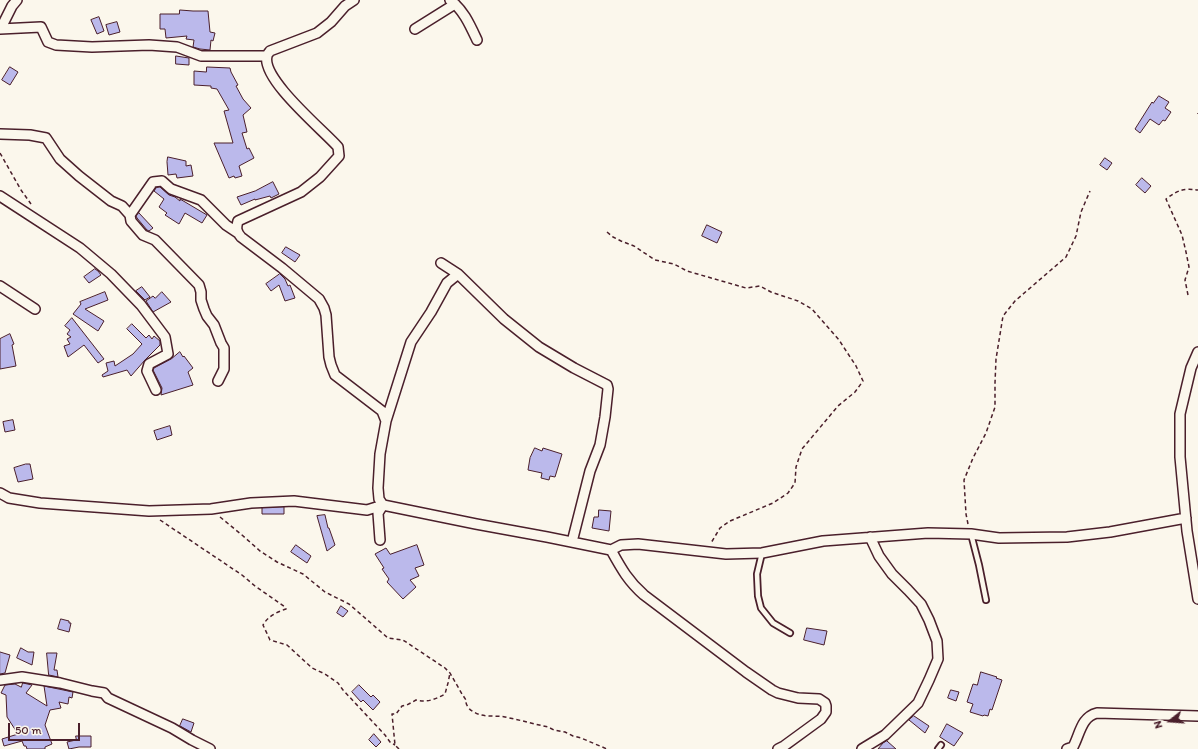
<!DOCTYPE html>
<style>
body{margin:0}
#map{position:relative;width:1198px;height:749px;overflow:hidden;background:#fbf7ec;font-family:Itim,sans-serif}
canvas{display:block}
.north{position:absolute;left:1150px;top:701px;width:40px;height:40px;-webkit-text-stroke:3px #fbf7ec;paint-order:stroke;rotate:253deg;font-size:11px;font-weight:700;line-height:16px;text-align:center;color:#4a1f2b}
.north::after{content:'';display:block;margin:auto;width:14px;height:18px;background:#4a1f2b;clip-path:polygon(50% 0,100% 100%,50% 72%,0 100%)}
.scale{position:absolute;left:8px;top:723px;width:72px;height:18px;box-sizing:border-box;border:2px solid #4a1f2b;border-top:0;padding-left:5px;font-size:12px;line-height:14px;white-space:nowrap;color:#4a1f2b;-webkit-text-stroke:3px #fbf7ec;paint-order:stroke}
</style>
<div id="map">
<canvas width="1198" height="749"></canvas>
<div class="north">N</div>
<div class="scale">50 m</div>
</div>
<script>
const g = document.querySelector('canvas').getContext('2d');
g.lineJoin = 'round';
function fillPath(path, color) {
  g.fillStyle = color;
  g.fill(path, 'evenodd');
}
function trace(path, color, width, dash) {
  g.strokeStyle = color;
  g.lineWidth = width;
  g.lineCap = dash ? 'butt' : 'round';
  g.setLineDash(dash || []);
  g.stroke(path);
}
const building = new Path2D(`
 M180 10 193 11H208L210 32 215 33 213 41 211 40 210 50 200 49 193 47 194 40 186 39 187 36 166 38 165 29H160V14H179Z
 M99 17 104 31 97 34 91 20Z
 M117 22 120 32 109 35 106 25Z
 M176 56 189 58V65L176 64Z
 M10 67 18 72 10 85 2 80Z
 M207 67 230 68 231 72 238 85 236 86 243 99 251 108 243 115 247 132 242 133 247 149 249 148 254 158 239 166 242 176 235 178 234 176 229 178 214 143H233L224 111 229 110 217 89 211 88V86L194 85V71L206 72Z
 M1159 96 1169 102 1165 108 1171 112 1165 121 1163 120 1159 125 1150 119 1140 133 1135 129 1152 102 1153 103Z
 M168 157 186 161V166L191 165 193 176 177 178 176 174 168 175 167 162Z
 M1105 158 1112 163 1107 170 1100 165Z
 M1142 178 1151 186 1145 193 1136 185Z
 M273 182 279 194 271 198 270 196 255 200V199L241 205 237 197 255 191Z
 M160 187 169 195 175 197 180 201V199L207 215 202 223 185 213 179 224 165 215 167 213 159 207 164 199 154 191 156 188Z
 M139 213 153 228 149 231 147 230 137 218 136 216Z
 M707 225 722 232 717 243 702 236Z
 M286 247 300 255 295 262 282 253Z
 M95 269 98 271 101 275 89 283 84 277Z
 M280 274 285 279 288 286 290 285 295 298 285 301 279 285 271 291 266 284Z
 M142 287 150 297 145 300 136 291Z
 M105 292 108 300 85 309 104 321 98 331 73 314 81 304 80 302Z
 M162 292 171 302 153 312 146 301 153 296 155 298Z
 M72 318 104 359 98 363 84 345 68 357 64 346 70 344 67 339 71 337 67 334 70 330 65 326Z
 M132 324 146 338 149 335 152 339 154 336 160 341V345L145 360 131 376 127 370 103 377 102 375 108 371 106 363 114 361 115 366 133 354 142 344 127 329Z
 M10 334 14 344 12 345 16 366 0 369V339Z
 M180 352 183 357 184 356 193 368 188 372 193 385 161 395 162 388 153 370 154 368 171 359Z
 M13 420 15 430 5 432 3 422Z
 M170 426 172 435 157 440 154 431Z
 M535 448 542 451 543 448 562 454 555 477 550 476 549 480 541 478 542 473 528 470 530 458Z
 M26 464H30L33 479 18 482 14 468Z
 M284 507V514H262V508Z
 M599 510 611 511 609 531 592 528 594 517H598Z
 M325 515 328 528H329L335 545 327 551 317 516Z
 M296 545 311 556 307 563 291 552Z
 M417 545 424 565 415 568 419 576 410 580 416 587 403 599 387 582 389 579 382 569 384 568 375 554 386 548 390 554Z
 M341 606 348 611 343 617 337 613Z
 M61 619 69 621V623H71L69 632 58 629Z
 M807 628 827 631 824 645 804 640Z
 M21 648 28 652H34L32 665 17 658Z
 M0 652 10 655 5 673 0 674Z
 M47 653H57L54 670H57L58 677 49 675Z
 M981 672 997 677 996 678 1002 680 992 710 990 709 988 716 984 715 983 716 970 712 973 704 967 702 973 684 977 685Z
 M23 683 32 685 26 693 47 706 44 686 73 692 72 698 69 697 68 704 59 702 61 708 50 710 45 725 52 744 45 747V749H27L26 746H24L22 741 4 746 2 739 18 734 7 717 6 695 1 693 5 685 15 684 21 687Z
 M359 685 371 697 373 695 380 702 373 710 363 700 361 702 352 692Z
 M951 690 959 692 956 701 948 698Z
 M914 716 929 726 925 733 909 720Z
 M183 719 194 723 191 732 180 726Z
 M947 724 963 733 954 746 940 737Z
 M374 734 381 742 376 747 369 740Z
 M76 736H91V747H79L69 749 67 742 76 740Z
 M887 741 896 749H878L883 743Z`);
fillPath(building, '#bbb9eb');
trace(building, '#4a1f2b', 1);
const service = new Path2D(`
 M971 534 979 565 986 600
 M762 553 757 574 758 596 761 608 773 623 790 633
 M938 749 941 745`);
const minor = new Path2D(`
 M354 0 345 6 331 22 317 33 270 51C269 53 267 54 267 56 261 79 323 130 338 147L339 156 320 177 301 192 238 221C236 228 236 231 241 237L282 268 319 299 324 308 326 315 329 357 331 365 335 375 382 411 386 421 380 454 378 488 379 499 383 505 378 513 380 540
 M450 0C463 9 470 25 477 40
 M1 28 12 6 17 0
 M0 29 41 27 48 42 56 45 92 47 149 45 177 47 201 56H266
 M415 29 455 4
 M0 134 30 135 46 138 60 159 79 176 111 201 122 206 130 215 131 221 143 235 155 240 199 285 201 292V300L204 309 207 316 214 325 221 343 224 348V369L218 381
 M0 196 80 248 111 274 141 305 165 337 168 354 149 364 147 371 156 390
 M130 215 153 182 162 181 171 189 201 200 226 225 238 233
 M441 263 458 274 504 319 539 347 574 368 607 385 608 389 605 417 600 445 590 471 572 542
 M0 286 35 309
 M1198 352 1191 368 1180 414V457L1187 531 1198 599
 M386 421 411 342 431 312 447 283 458 274
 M0 493 9 498 40 503 149 511 211 509 251 503 294 501 367 510 383 505 476 524 547 537 611 550 621 545 638 544 726 554 762 553 823 541 928 533 971 534 999 538 1067 537 1110 532 1186 518
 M611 550C621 568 628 581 644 595L746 672 772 690 778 693 798 698 819 699 825 703 826 706V712L821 719 784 746 778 749
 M0 680 22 677 60 683 92 691 104 693 108 698 172 728 192 740 210 749
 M862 749 885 735 918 703 929 680 938 659 937 641 929 620 921 604 908 590 892 574 879 556 870 537
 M1067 749 1073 747C1080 734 1081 717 1097 713L1198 716`);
trace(service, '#4a1f2b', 8);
trace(minor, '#4a1f2b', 12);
trace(new Path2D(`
 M1198 113V114
 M0 153 21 190 31 204
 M607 232 613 237 621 241 634 246 655 260 674 264 687 271 746 288 760 286 771 292 798 301 812 309 839 340 856 366 863 381 855 392 838 406 802 449 796 467 795 483 788 493 773 503 730 521 720 528 711 543
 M1188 295 1185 280 1189 267 1186 252 1182 235 1166 199C1178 190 1183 188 1198 190
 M220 517 242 535 260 551 277 562 303 574 325 592 349 604 388 638 403 640 445 668 450 673 462 694 466 700C465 704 469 710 474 712 483 718 495 715 505 717 520 720 534 724 548 727L554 730 565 732 573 736 581 738 607 749
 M160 520 242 575 255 586 285 607 286 609C277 612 268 616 263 625L270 640 287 645 312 668 325 674 338 683 343 690 385 735 390 742 395 745
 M968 524 966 514 964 480 973 458 986 433 995 407V383L996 359 1003 316 1015 301 1066 257 1076 236 1081 212 1090 191
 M399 749 395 745 392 714H396L402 706 407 705 416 700C427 703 436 699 445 694L448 683 450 673`), '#4a1f2b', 1.5, [4, 3]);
trace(service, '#fbf7ec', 4.5);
trace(minor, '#fbf7ec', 9);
</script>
